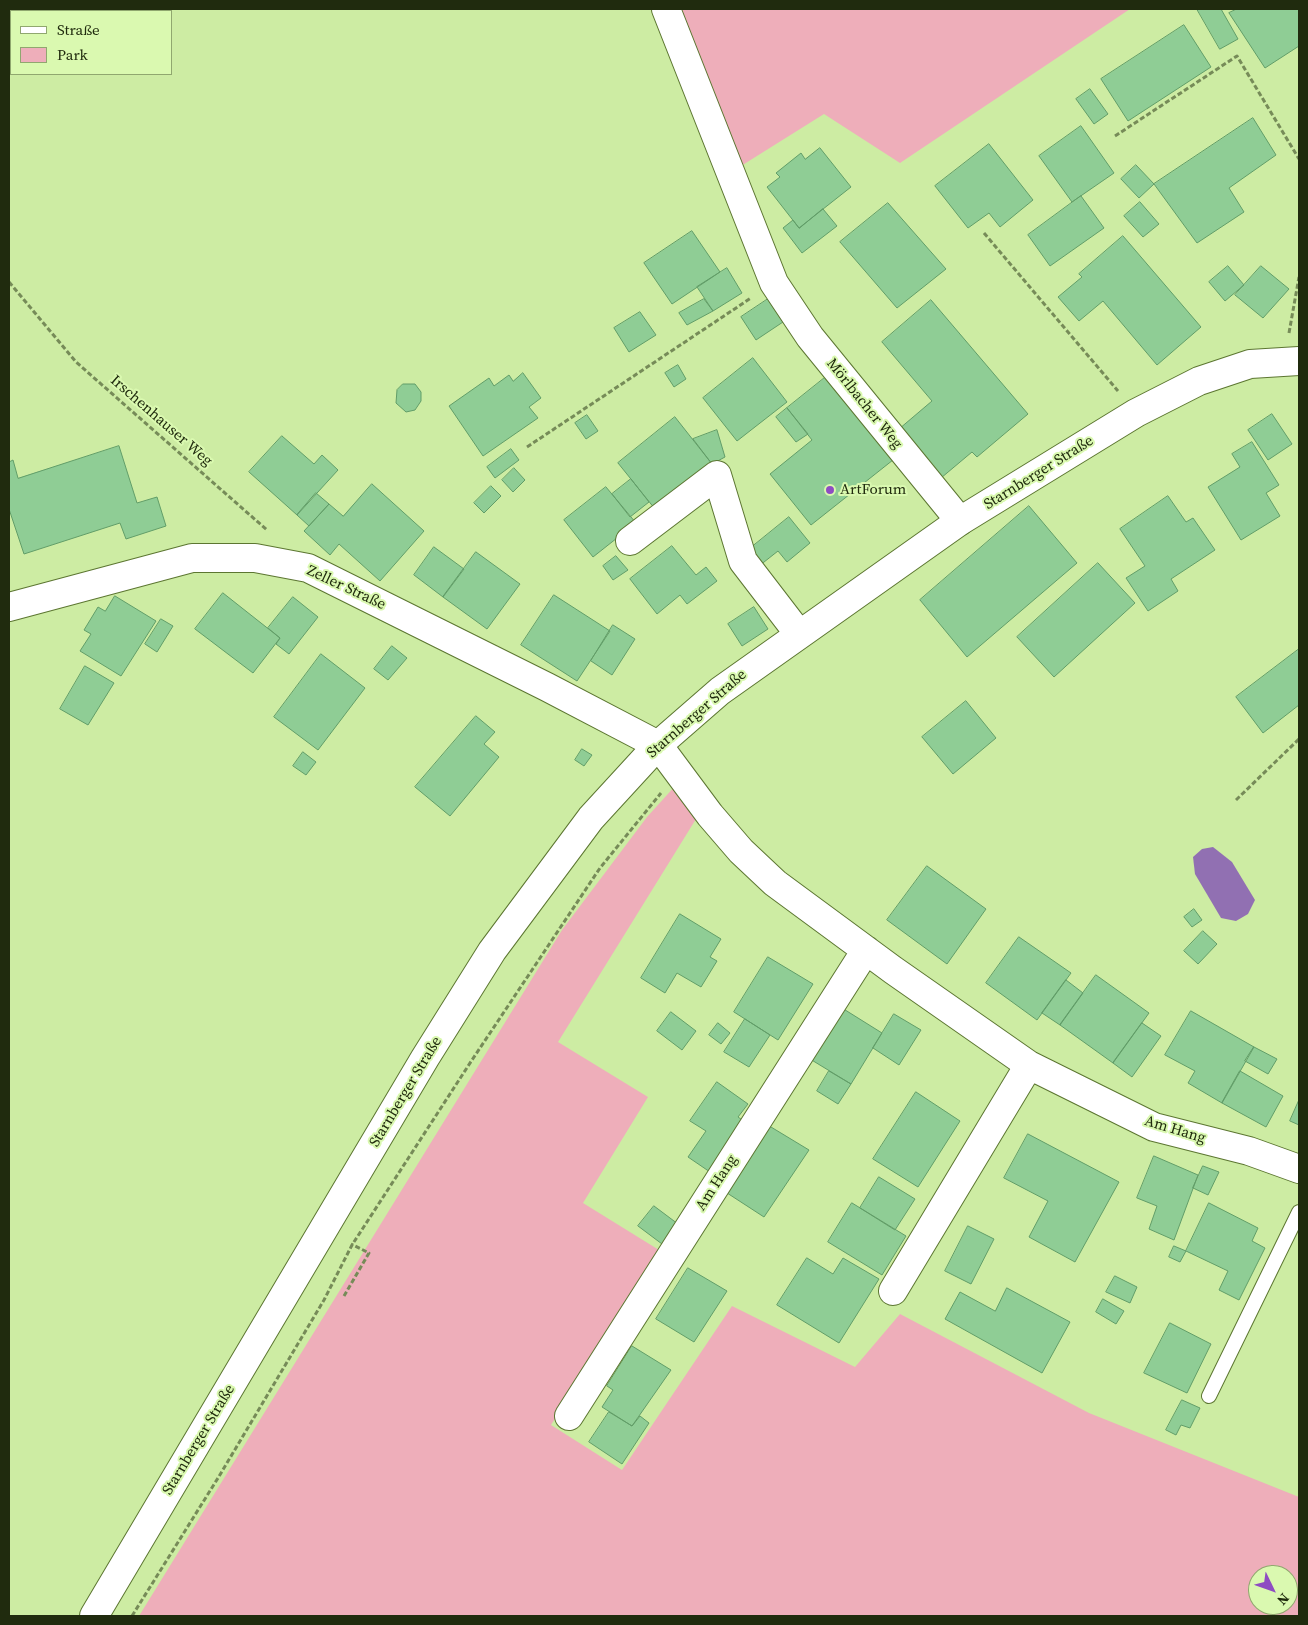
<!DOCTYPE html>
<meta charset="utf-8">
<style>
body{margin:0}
#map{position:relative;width:1308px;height:1625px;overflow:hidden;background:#cdeca3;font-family:"Source Serif 4",serif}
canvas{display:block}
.frame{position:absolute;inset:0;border:10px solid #202b0e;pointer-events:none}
.legend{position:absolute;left:10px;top:10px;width:162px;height:65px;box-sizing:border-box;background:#daf9b0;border:1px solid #90a76f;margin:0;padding:6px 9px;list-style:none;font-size:15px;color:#202b0e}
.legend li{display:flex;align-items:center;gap:10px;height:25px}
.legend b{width:25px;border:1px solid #90a76f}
.north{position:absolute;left:1248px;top:1565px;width:50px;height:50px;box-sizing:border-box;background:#daf9b0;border:1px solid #90a76f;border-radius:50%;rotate:132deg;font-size:14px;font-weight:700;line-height:20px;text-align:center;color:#202b0e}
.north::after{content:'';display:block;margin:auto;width:18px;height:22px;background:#8e4dc2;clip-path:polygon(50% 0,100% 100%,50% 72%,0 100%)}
</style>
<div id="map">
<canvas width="1308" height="1625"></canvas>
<div class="frame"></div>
<ul class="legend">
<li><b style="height:6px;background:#fff"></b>Straße</li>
<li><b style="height:14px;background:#eeaeba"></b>Park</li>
</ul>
<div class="north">N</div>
</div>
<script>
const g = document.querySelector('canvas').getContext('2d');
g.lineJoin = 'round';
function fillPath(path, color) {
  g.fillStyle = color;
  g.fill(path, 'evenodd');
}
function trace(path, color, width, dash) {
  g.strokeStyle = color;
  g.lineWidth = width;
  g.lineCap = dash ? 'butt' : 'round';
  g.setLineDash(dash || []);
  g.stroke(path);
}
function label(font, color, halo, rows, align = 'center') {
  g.font = font + ' "Source Serif 4",serif';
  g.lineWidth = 4;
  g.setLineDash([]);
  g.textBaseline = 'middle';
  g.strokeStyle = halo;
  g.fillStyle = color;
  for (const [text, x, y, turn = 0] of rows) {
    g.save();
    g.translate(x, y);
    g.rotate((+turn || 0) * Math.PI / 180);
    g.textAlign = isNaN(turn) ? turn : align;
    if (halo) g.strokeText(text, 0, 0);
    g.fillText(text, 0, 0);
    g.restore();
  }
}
fillPath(new Path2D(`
 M671 9H1130L900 163 824 114 733 171Z
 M676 785 696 819 558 1042 648 1097 583 1203 659 1250 551 1425 622 1470 732 1306 855 1367 900 1314 1089 1413 1299 1497V1616H139L562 930 647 817ZM1258 1575H1288V1605H1258Z`), '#eeaeba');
fillPath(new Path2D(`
 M1213 847 1232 862 1255 900 1248 914 1236 921 1221 918 1195 874 1193 857 1202 849Z`), '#9170b2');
const building = new Path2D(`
 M1197 9H1221L1238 39 1220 49Z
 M1237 9H1299V46L1265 68 1229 13Z
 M1184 25 1211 67 1128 121 1101 79Z
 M1090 89 1108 114 1094 124 1076 99Z
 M1253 118 1276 155 1229 188 1244 212 1197 243 1154 184Z
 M1081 126 1114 173 1072 202 1039 156Z
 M989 144 1033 200 1000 227 989 213 968 228 935 186Z
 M820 148 851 187 799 228 767 187 780 177 776 173 801 153 805 159Z
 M1136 165 1154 184 1139 198 1121 179Z
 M1081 196 1104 228 1050 266 1028 235Z
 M1140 202 1159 224 1143 237 1124 216Z
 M888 203 946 269 897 308 840 242Z
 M823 209 837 226 802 253 783 228 793 220 799 228Z
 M692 231 720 272 672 304 644 263Z
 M1123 236 1201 327 1157 365 1103 301 1079 321 1058 297 1082 277 1079 274Z
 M1228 266 1244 285 1225 301 1209 282Z
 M1261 266 1289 289 1263 318 1235 295Z
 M727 268 742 293 713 311 697 287Z
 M704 299 713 311 687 325 679 313Z
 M768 299 783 322 756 340 741 317Z
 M931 300 1028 414 977 457 972 452 941 478 899 429 932 401 882 342Z
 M640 312 656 335 629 352 614 328Z
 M753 358 787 402 737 441 703 398Z
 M678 365 686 379 674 387 665 373Z
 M832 372 898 456 811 525 770 474 812 440 787 408Z
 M523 373 541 398 529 407 538 418 483 456 449 406 489 378 494 386 509 375 513 381Z
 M403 384H415L421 392V401L415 410 406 412 396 403 397 390Z
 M787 408 808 434 796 442 776 417Z
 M1272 414 1292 444 1268 460 1248 430Z
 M587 415 598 431 586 439 575 423Z
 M675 417 712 464 655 509 618 463Z
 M717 430 725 457 712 464 693 439Z
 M282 436 314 464 322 455 338 470 297 515 249 472Z
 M1252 442 1279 485 1266 493 1280 516 1241 540 1208 487 1240 467 1232 454Z
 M119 446 137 503 157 497 166 526 126 539 120 523 24 554 9 509V462L13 460 18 478Z
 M511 449 519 460 495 478 487 467Z
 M514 468 525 480 513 492 502 480Z
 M631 479 649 502 630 517 612 494Z
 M372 484 424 531 380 581 339 544 330 555 304 531 329 504 343 516Z
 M491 486 501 496 484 513 474 503Z
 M606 487 636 523 593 557 564 520Z
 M316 493 329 504 309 526 297 515Z
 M1168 496 1186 522 1193 518 1215 550 1171 579 1178 591 1148 611 1126 578 1145 566 1120 529Z
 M1029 506 1077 563 967 657 920 600Z
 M789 517 810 543 787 562 778 551 759 566 747 551Z
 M672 546 696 575 706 567 717 581 687 604 680 595 657 614 630 579Z
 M434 547 464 569 443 597 414 575Z
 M476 552 520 584 487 629 443 597Z
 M616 556 628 570 613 580 603 566Z
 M1098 563 1135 603 1054 677 1017 637Z
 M223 593 280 638 253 673 195 629Z
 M554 595 610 631 577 681 521 645Z
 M115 596 156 621 121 676 80 651 91 634 84 630 98 607 105 611Z
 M293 597 318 617 289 654 276 644 280 638 268 628Z
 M754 607 768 629 742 646 728 624Z
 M161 619 173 626 157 652 145 644Z
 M613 625 635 639 612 675 591 661Z
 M392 646 407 658 388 680 374 669Z
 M1299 649V705L1263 733 1236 697Z
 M321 654 365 688 318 750 274 717Z
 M85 666 114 683 88 725 60 709Z
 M966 701 996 738 953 774 922 737Z
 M476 716 495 732 484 744 499 757 450 816 415 787Z
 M582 749 592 755 584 766 575 760Z
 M303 752 316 762 306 775 293 766Z
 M927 866 986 909 947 964 887 920Z
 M1194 909 1202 920 1192 927 1184 917Z
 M680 914 721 939 710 957 717 961 701 987 677 973 665 993 641 978Z
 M1203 931 1217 944 1198 964 1184 951Z
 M1019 937 1071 973 1037 1020 986 983Z
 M768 957 813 984 778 1040 734 1012Z
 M1096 975 1149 1013 1113 1063 1060 1025Z
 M1066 980 1083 993 1060 1025 1042 1013Z
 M842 1008 882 1033 851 1084 810 1059Z
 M1191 1011 1254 1047 1222 1103 1188 1083 1195 1071 1165 1055Z
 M671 1012 696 1031 682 1050 657 1031Z
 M894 1014 921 1030 899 1065 873 1048Z
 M745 1019 770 1035 749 1067 724 1052Z
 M718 1023 730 1033 721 1044 709 1035Z
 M1142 1023 1161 1036 1132 1077 1113 1063Z
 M1254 1047 1277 1059 1268 1074 1245 1061Z
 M829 1071 851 1084 838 1104 817 1091Z
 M1240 1071 1283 1096 1266 1127 1222 1103Z
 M717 1082 748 1104 738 1117 745 1122 710 1172 688 1157 706 1131 690 1121Z
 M916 1092 960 1121 918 1187 873 1159Z
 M1299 1100V1125L1290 1121Z
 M766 1124 809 1150 764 1217 724 1191Z
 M1028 1134 1119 1182 1075 1262 1029 1237 1048 1201 1004 1178Z
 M1154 1156 1198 1175 1174 1240 1149 1229 1157 1206 1137 1198Z
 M1203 1166 1219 1172 1208 1195 1193 1188Z
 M879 1177 915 1199 895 1230 860 1208Z
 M852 1203 906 1236 882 1275 828 1242Z
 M1209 1203 1258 1228 1252 1241 1265 1248 1239 1300 1219 1290 1228 1271 1186 1251Z
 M654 1206 682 1227 666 1247 638 1226Z
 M968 1226 994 1239 971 1284 945 1271Z
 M1174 1246 1186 1251 1180 1262 1169 1257Z
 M807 1258 833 1274 843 1258 879 1279 839 1343 777 1305Z
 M688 1268 727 1291 694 1342 656 1319Z
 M1115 1276 1137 1287 1130 1303 1106 1292Z
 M1007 1288 1070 1322 1042 1373 945 1319 960 1292 995 1311Z
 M1103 1299 1124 1311 1116 1324 1096 1312Z
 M1170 1323 1211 1344 1187 1393 1144 1373Z
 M632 1346 671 1370 632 1426 602 1407 613 1390 607 1386Z
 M1182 1400 1200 1408 1190 1428 1181 1425 1176 1435 1166 1430Z
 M609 1412 632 1426 640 1416 649 1423 622 1464 589 1442Z`);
fillPath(building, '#8fcd95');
trace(building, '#619d68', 1);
const lane = new Path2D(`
 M1209 1396 1299 1212`);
const street = new Path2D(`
 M666 9 774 283 810 337 960 521
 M630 541 717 475 743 561 799 634
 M9 607 192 558H255L308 568 547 687 658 745 710 815 741 851 775 883 893 970 1029 1065 1154 1127 1249 1151 1299 1169
 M893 1291 1029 1065
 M569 1416 866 950`);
const secondary = new Path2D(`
 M94 1616 425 1058 492 951 591 818 658 745 720 691 960 521 1136 413 1199 381 1250 364 1299 361`);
trace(lane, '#5c7631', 16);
trace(street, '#5c7631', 30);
trace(secondary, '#5c7631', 30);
trace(new Path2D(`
 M1115 136 1237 56 1299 159
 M984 233 1118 391
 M9 282 76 362 267 530
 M1289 333 1299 277
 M527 447 751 298
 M1236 800 1299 739
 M344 1296 369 1253 351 1244
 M132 1616 218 1478 324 1300 352 1245 472 1060 600 868 661 793`), '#768b58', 3, [5, 2.5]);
trace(lane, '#fff', 14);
trace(street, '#fff', 28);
trace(secondary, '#fff', 28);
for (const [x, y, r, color] of [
 [830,490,5,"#8e4dc2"]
]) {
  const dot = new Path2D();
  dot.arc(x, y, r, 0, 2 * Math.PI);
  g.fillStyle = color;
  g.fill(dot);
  trace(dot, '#daf9b0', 2);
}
label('15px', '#202b0e', '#daf9b0', [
 ["Mörlbacher Weg",864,404,51],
 ["Irschenhauser Weg",161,421,41],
 ["Starnberger Straße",1039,473,-32],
 ["Zeller Straße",346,588,25],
 ["Starnberger Straße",697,714,-41],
 ["Starnberger Straße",406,1092,-59],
 ["Am Hang",1175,1130,17],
 ["Am Hang",717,1183,-57],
 ["Starnberger Straße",199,1440,-59]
]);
label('15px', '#202b0e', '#daf9b0', [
 ["ArtForum",840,490]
], 'left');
</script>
